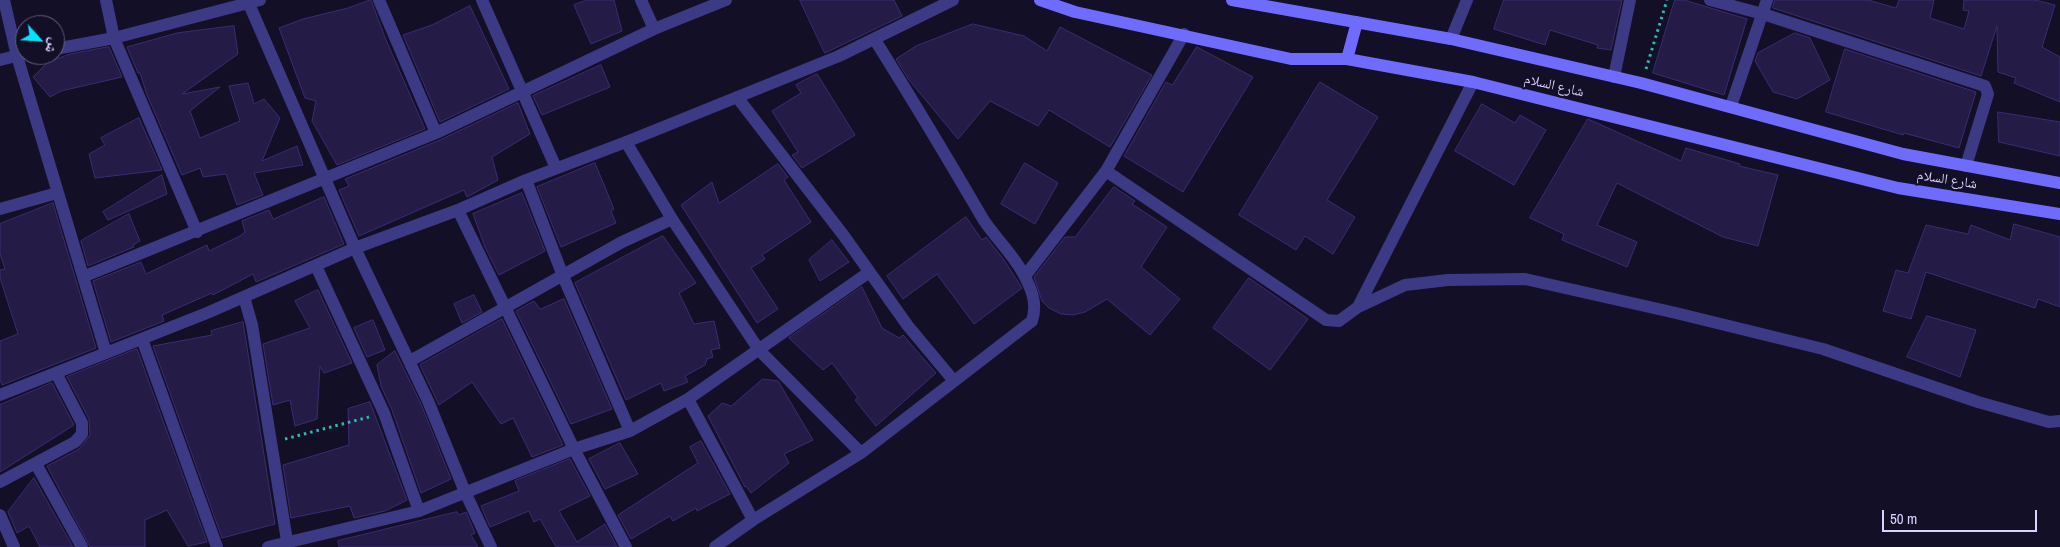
<!DOCTYPE html>
<meta charset="utf-8">
<style>
body{margin:0}
#map{position:relative;width:2060px;height:547px;overflow:hidden;background:#130f26;font-family:"Archivo Narrow","Noto Naskh Arabic",sans-serif}
canvas{display:block}
.north{position:absolute;left:15px;top:15px;width:50px;height:50px;box-sizing:border-box;background:#130f26;border:1px solid #625e7d;border-radius:50%;rotate:116deg;font-size:14px;font-weight:700;line-height:20px;text-align:center;color:#d9d4ff}
.north::after{content:'';display:block;margin:auto;width:18px;height:22px;background:#00e5ff;clip-path:polygon(50% 0,100% 100%,50% 72%,0 100%)}
.scale{position:absolute;left:1882px;top:510px;width:155px;height:22px;box-sizing:border-box;border:2px solid #d9d4ff;border-top:0;padding-left:6px;font-size:15px;line-height:18px;white-space:nowrap;color:#d9d4ff;-webkit-text-stroke:4px #130f26;paint-order:stroke}
</style>
<div id="map">
<canvas width="2060" height="547"></canvas>
<div class="north">ش</div>
<div class="scale">50 m</div>
</div>
<script>
const g = document.querySelector('canvas').getContext('2d');
g.lineJoin = 'round';
function fillPath(path, color) {
  g.fillStyle = color;
  g.fill(path, 'evenodd');
}
function trace(path, color, width, dash) {
  g.strokeStyle = color;
  g.lineWidth = width;
  g.lineCap = dash ? 'butt' : 'round';
  g.setLineDash(dash || []);
  g.stroke(path);
}
function label(font, color, halo, rows, align = 'center') {
  g.font = font + ' "Archivo Narrow","Noto Naskh Arabic",sans-serif';
  g.lineWidth = 4.5;
  g.setLineDash([]);
  g.textBaseline = 'middle';
  g.strokeStyle = halo;
  g.fillStyle = color;
  for (const [text, x, y, turn = 0] of rows) {
    g.save();
    g.translate(x, y);
    g.rotate((+turn || 0) * Math.PI / 180);
    g.textAlign = isNaN(turn) ? turn : align;
    if (halo) g.strokeText(text, 0, 0);
    g.fillText(text, 0, 0);
    g.restore();
  }
}
const building = new Path2D(`
 M371 0 386 40 425 129 337 165 312 121 316 101 305 98 279 28 303 19 348 8Z
 M587 0H614L622 31 591 44 574 5Z
 M800 0H894L902 16 825 53Z
 M1504 0H1622L1611 50 1597 48 1598 45 1550 30 1545 45 1494 29Z
 M1675 0H1684L1747 19 1724 95 1653 73Z
 M1775 0H1868L1896 8 1899 0H1934L1930 18 1964 29 1969 11 1963 10 1964 0H2035L2055 5 2042 47 2060 57V102L2014 83 2016 78 1998 72 1997 26 1981 76 1773 8Z
 M470 6 509 89 440 122 403 35 432 25Z
 M973 24 1024 36 1047 51 1060 27 1152 75 1110 147 1049 110 1038 126 990 101 958 139 909 80 896 59 916 46Z
 M234 26 238 54 182 94 220 87 190 111 200 138 240 121 229 86 248 83 254 104 264 99 280 118 262 161 297 146 303 165 254 173 263 195 237 205 226 174 203 177 200 168 182 175 147 95 140 73H138L127 47 177 33Z
 M1795 33 1810 38 1830 80 1797 99 1773 92 1755 61 1758 53Z
 M109 47 122 77 61 91 50 97 33 77 48 62 70 54Z
 M1197 47 1253 77 1183 192 1124 156 1166 82 1172 85Z
 M1845 49 1976 92 1959 148 1904 133 1903 135 1826 112Z
 M601 65 610 87 542 115 533 96Z
 M817 74 855 135 802 168 792 155 798 152 772 111 801 93 796 85Z
 M1320 82 1378 117 1327 200 1355 217 1333 254 1305 236 1296 250 1239 215Z
 M518 103 530 134 492 157 498 180 467 197 464 190 359 236 339 190 349 186 345 179 440 140Z
 M1482 104 1515 123 1520 115 1546 130 1514 185 1455 151Z
 M1998 112 2060 122V156L1999 142Z
 M139 118 162 170 95 178 89 154 105 145 101 138Z
 M1588 119 1681 161 1686 148 1740 164 1739 166 1778 175 1758 246 1723 237 1617 183 1597 225 1637 242 1627 267 1562 240 1564 234 1530 218Z
 M595 163 614 209 611 211 616 223 561 247 537 187Z
 M1025 163 1058 183 1035 224 1001 204Z
 M778 164 788 177 784 180 811 222 762 255 765 259 751 268 778 309 757 323 681 205 712 182 719 203Z
 M162 175 167 194 108 220 103 212Z
 M1114 187 1135 201 1132 204 1167 227 1141 267 1180 299 1150 335 1107 299 1085 312 1073 315 1061 314 1049 308 1042 301 1034 277 1065 237H1075Z
 M522 193 545 251 499 275 485 247 473 214Z
 M324 197 344 244 256 282 253 274 213 295 212 293 162 315 164 321 111 342 93 281 141 262 146 274 207 245 209 251 240 236 245 232 242 221 269 210 273 219Z
 M53 203 96 348 2 385 0 379V341L18 334 0 278V270L5 269 0 254V224Z
 M129 214 140 241 133 245 134 247 88 266 81 241Z
 M966 217 982 240 986 237 1004 260 1022 288 974 324 937 274 903 299 887 276Z
 M2014 224 2060 237V307L2038 299 2035 308 1926 272 1911 319 1883 311 1896 270 1908 273 1926 225 1968 234 1971 225 2010 240Z
 M663 236 696 283 679 293 694 324 714 321 720 348 711 350 713 357 707 359 705 365 685 376 688 382 664 391 661 383 626 400 575 283Z
 M832 240 849 262 820 281 809 260Z
 M1249 278 1308 319 1270 370 1213 328Z
 M862 287 882 328 899 338 903 335 936 373 876 426 855 400 858 398 832 363 823 370 789 338Z
 M318 290 352 363 324 373 320 366 317 419 295 426 290 400 273 405 263 344 310 328 295 301Z
 M474 295 482 312 462 323 454 304Z
 M564 299 612 409 571 424 516 311 534 301 540 309Z
 M1927 316 1976 330 1960 377 1907 357Z
 M502 319 563 445 532 457 513 418 501 424 472 382 439 405 420 365Z
 M373 320 385 350 367 357 354 328Z
 M243 322 275 524 222 538 153 346 212 335 211 331Z
 M137 349 207 542 188 546 167 510 145 520V547H90L47 466 79 449 90 435 89 419 67 377Z
 M395 351 421 404 451 479 421 493 392 410 381 386 377 365Z
 M763 379 778 381 813 440 784 454 789 463 751 493 746 486 745 487 708 416 722 403 731 406Z
 M52 383 74 425 0 472V405Z
 M370 402 407 500 385 511 354 518 350 506 291 518 283 465 349 445 348 409Z
 M701 441 730 494 697 511 696 508 673 521 670 516 631 539 618 515 698 463 690 447Z
 M620 443 638 474 605 489 589 459Z
 M570 459 590 496 559 511 577 542 605 524 617 547H556L540 519 534 522 529 511 490 527 481 506 519 491 515 481Z
 M34 478 73 547H40L29 526 17 533 8 512Z
 M457 512 459 515 466 512 475 533 471 535 478 547H339L338 541Z`);
fillPath(building, '#241b47');
trace(building, '#3b2d73', 1);
trace(new Path2D(`
 M1646 69 1667 0
 M285 439 369 417`), '#2fb8b0', 3, [2.5, 4]);
trace(new Path2D(`
 M4 0 17 56 106 353
 M106 0 114 38 197 232
 M379 0 436 133
 M482 0 556 168
 M641 0 654 29
 M1710 0 1763 14 1985 86 1988 94 1966 166
 M249 4 355 248 428 401 465 492 491 547
 M1184 34 1106 171 1326 320 1339 321 1358 307 1473 82
 M1451 39 1467 0
 M55 49 114 38 260 0
 M0 60 24 54
 M1614 77 1630 0
 M737 97 844 236 908 326 954 381
 M1731 106 1767 0
 M626 142 672 219 759 350 861 453
 M526 180 563 276 630 431
 M0 209 57 193
 M458 210 574 449 626 547
 M316 266 384 413 419 511
 M85 276 436 133 654 29 726 0
 M1025 276 1106 171
 M244 297 252 325 288 547
 M1358 307 1405 285 1448 280 1525 279 1676 313 1823 349 1978 402 2049 422 2060 421
 M142 339 217 547
 M410 361 622 242 672 219
 M0 395 207 313 355 248 458 210 526 180 626 142 839 56 953 0
 M688 399 753 520
 M36 464 82 547
 M0 482 75 442 82 434V423L56 373
 M0 515 14 547
 M268 547 419 511 574 449 630 431 688 399 868 273
 M715 547 753 520 861 453 1032 321C1037 305 1033 292 1025 277 1015 256 996 239 983 219 948 159 912 99 875 40`), '#3d3a85', 12);
trace(new Path2D(`
 M1040 0 1075 12 1291 59H1347L1473 82 1898 188 2060 214
 M1232 0 1451 39 1641 83 1903 154 2060 183
 M1347 59 1357 22`), '#6f6bff', 12);
label('14px', '#d9d4ff', '#130f26', [
 ["شارع السلام",1554,86,13],
 ["شارع السلام",1947,180,9]
]);
</script>
